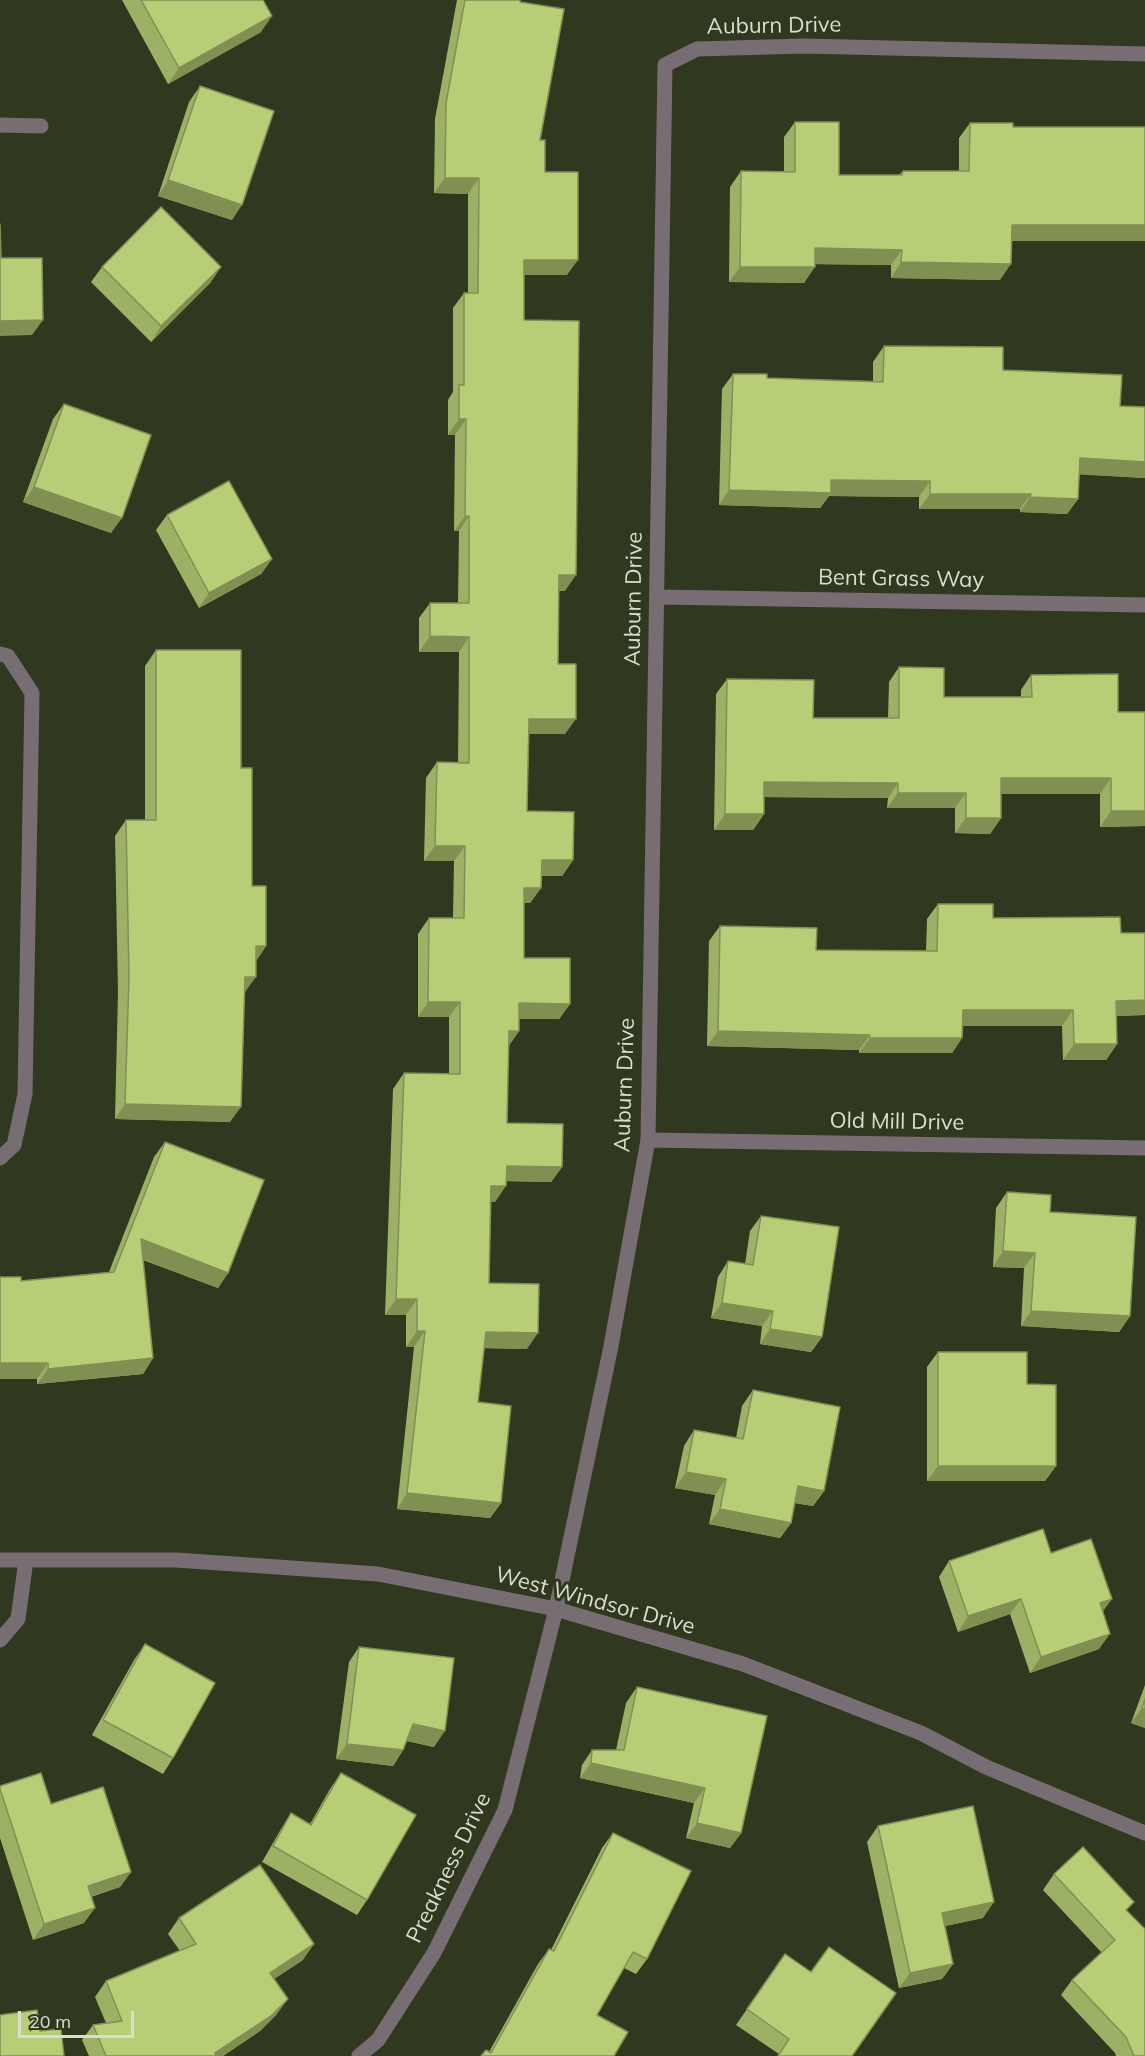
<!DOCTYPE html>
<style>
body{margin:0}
#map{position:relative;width:1145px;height:2056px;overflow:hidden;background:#313820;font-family:Mulish,sans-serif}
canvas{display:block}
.scale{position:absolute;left:18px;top:2011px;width:116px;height:27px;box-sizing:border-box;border:3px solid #d9decf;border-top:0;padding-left:8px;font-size:18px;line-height:21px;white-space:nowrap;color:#d9decf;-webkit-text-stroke:4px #313820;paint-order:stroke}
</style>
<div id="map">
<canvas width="1145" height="2056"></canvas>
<div class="scale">20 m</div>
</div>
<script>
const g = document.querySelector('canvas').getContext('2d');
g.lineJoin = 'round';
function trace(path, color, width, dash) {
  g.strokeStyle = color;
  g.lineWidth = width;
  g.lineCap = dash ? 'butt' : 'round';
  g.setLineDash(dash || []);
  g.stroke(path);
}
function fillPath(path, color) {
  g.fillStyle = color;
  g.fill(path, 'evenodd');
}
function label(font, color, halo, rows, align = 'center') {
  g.font = font + ' Mulish,sans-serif';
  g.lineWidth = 6;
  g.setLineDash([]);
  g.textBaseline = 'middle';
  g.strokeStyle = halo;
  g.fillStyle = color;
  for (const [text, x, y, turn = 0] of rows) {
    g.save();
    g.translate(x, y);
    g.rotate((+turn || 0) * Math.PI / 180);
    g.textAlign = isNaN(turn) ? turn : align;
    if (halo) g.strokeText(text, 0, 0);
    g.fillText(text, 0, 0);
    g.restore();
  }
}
trace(new Path2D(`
 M0 125 41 126
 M657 597 1145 605
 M0 654 8 656 32 693 25 1094 14 1145 0 1158
 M648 1140 1145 1148
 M0 1560H176L378 1574 556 1609 743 1664 921 1733 986 1767 1145 1833
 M0 1640 18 1619 26 1560
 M359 2056 378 2040 434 1953 505 1810 556 1609 611 1346 648 1140 665 65 697 49 804 46 1145 54`), '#796d74', 15);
fillPath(new Path2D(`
 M122 0H263L261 32 168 84Z
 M457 0H520L545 172 567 275H524V320L565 591H559L558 664 565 734H529L527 811 573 860 562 876H541V888L530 903H524V958L570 1004 559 1019H519V1031L508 1047 507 1123 562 1167 551 1182 506 1181 495 1202H490L489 1283 527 1349 484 1348 478 1402 501 1503 490 1518 397 1509 414 1347H406V1315H385L393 1089 404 1073 449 1074V1017H418V934L429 918H453L454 861H424L426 778 437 762 458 763 459 652H419V618L430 603H458L459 531H454L455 435H448V400L453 392V308L464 293H468V194L434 193 435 119Z
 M200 86 232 220 158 196 189 102Z
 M795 122 839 175H899L903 171H959V138L970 123 1013 127 1145 241H1011L1000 280 891 278V265L815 264 804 283 729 282 730 187 741 171 784 172V137Z
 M102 267 211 282 151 342 91 282Z
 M884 346 1003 370 1120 406 1145 478 1079 474 1078 499 1067 514 1020 512V509H919V497L829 496 820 508 719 505 722 389 733 374 767 378 873 381V362Z
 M64 404 111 533 23 502 53 419Z
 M167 515 272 559 261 574 199 608 156 530Z
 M156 650 241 768 252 886 266 946 256 961 245 992H244L230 1122 115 1119 118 992 115 836 126 820H145V666Z
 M899 667 944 697H1021V690L1031 675 1118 712 1145 826 1100 827V794H1001V818L990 834 955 833V808H887L888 798 764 797V814L753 830H714L716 694 727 679 813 718H888L889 682Z
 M938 904 993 918 1121 933 1145 1015 1116 1016 1117 1044 1106 1060H1063L1062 1026H963L962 1038 952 1053H859V1050L707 1046 709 941 720 926 816 950 926 951 927 919Z
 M165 1142 228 1273 218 1288 143 1260 153 1358 143 1374 37 1384V1379H0L21 1281 109 1272 154 1157Z
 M1007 1192 1050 1212 1130 1316 1119 1332 1021 1326 1024 1268 993 1267 996 1208Z
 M761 1216 822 1337 811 1352 760 1344 762 1326 711 1318 718 1277 728 1261 745 1264 750 1231Z
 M938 1352 1027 1384 1056 1466 1045 1481H927V1367Z
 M753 1390 824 1491 813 1506 795 1503 791 1523 780 1538 709 1524 715 1495 675 1488 684 1446 694 1430 736 1438 742 1406Z
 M1051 1553 1103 1612 1099 1649 1030 1673 1010 1614 958 1632 939 1577 949 1561Z
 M145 1644 173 1758 163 1774 92 1735 134 1660Z
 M359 1647 434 1747 407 1741 403 1750 393 1766 336 1759 349 1662Z
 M1145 1685V1728L1131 1723Z
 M637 1687 741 1833 730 1848 686 1838 694 1803 580 1778 582 1765 592 1750H616L626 1703Z
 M341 1773 367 1900 357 1915 262 1862 281 1829 291 1813 310 1824 330 1789Z
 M0 1786 51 1804 131 1872 120 1887 91 1897 84 1923 33 1940 0 1838Z
 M878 1826 983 1918 945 1926 953 1964 942 1979 899 1988 867 1842Z
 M613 1833 647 1959 636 1974 624 1968 597 2015 481 2056 489 2052 538 1964 549 1949 551 1950 602 1848Z
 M1054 1874 1128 1911 1145 2056H1116L1115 2053 1061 1995 1072 1980 1102 1953 1043 1890Z
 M179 1918 303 1960 274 1979 277 2014 260 2031 223 2056H89L82 2040 93 2025 106 2023 95 1997 106 1981 180 1951 168 1934Z
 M785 1954 852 2056 779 2054 736 2025Z`), '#9db166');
fillPath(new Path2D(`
 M272 16 261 32 168 84 179 68Z
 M445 178H479L468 194 434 193Z
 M168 180 242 205 232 220 158 196Z
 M1012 225H1145V241H1001Z
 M815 248 902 250 891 265 804 264Z
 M524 260H578L567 275H514Z
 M901 262 1011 264 1000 280 891 278Z
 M221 267 211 282 151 342 161 326Z
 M740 267H815L804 283 729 282Z
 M43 320 32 335 0 336V321Z
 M459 419H466L455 435H448Z
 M1080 458 1145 462V478L1069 474Z
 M831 480 930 481 919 497 829 496 820 508 719 505 729 490Z
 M34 487 122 518 111 533 23 502Z
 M930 494H1031L1020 509H919Z
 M1030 497 1078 499 1067 514 1020 512Z
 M465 516H469L459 531H454Z
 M272 559 261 574 199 608 209 593Z
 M559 575H576L565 591H548Z
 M430 636 469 637 459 652H419Z
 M529 719H576L565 734H518Z
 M1001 778H1111L1100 794H990Z
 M764 782 898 783 888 798 754 797Z
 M898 793H966L955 808H887Z
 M1111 811H1145V826L1100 827Z
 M725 814H764L753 830H714Z
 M966 818H1001L990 834 955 833Z
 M435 846H465L454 861H424Z
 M542 860H573L562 876H531Z
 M524 888H541L530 903H514Z
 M256 946H266L255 962Z
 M245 977H256L245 992H234Z
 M1145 1000V1015L1105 1016 1116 1001Z
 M428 1002H460L449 1017H418Z
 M519 1003 570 1004 559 1019H508Z
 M963 1010H1073L1062 1026H952Z
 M509 1031H519L508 1047Z
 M718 1031 870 1035 859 1050 707 1046Z
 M870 1038H962L952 1053H859Z
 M1074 1044H1117L1106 1060H1063Z
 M125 1104 241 1107 230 1122 115 1119Z
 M507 1166 562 1167 551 1182 496 1181Z
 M491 1186H506L495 1202H480Z
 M141 1239 228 1273 218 1288 130 1255Z
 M1003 1251 1035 1253 1024 1268 993 1267Z
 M396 1299H417L406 1315H385Z
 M722 1303 773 1311 762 1326 711 1318Z
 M1031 1311 1130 1316 1119 1332 1021 1326Z
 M770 1329 822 1337 811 1352 760 1344Z
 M417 1331H425L414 1347H406Z
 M486 1332 538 1333 527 1349 475 1348Z
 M153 1358 143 1374 37 1384 48 1369Z
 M0 1363H48L37 1379H0Z
 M938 1466H1056L1045 1481H927Z
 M686 1472 726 1479 715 1495 675 1488Z
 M798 1486 824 1491 813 1506 787 1502Z
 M407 1493 501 1503 490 1518 397 1509Z
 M720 1509 791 1523 780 1538 709 1524Z
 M1021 1599 1010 1614 958 1632 968 1616Z
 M1112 1599 1101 1614 1100 1603Z
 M1110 1634 1099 1649 1030 1673 1041 1657Z
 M1142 1708 1145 1709V1728L1131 1723Z
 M413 1724 445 1731 434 1747 402 1740Z
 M347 1744 403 1750 393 1766 336 1759Z
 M591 1763 705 1788 694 1803 580 1778Z
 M697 1823 741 1833 730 1848 686 1838Z
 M131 1872 120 1887 77 1901 88 1886Z
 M994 1902 983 1918 931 1929 942 1913Z
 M95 1908 84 1923 33 1940 44 1924Z
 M314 1944 303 1960 260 1988 270 1973Z
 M953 1964 942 1979 899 1988 910 1973Z
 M288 1999 277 2014 260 2031 223 2056H213L215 2053Z`), '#809053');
const building = new Path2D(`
 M141 0H263L272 16 179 68Z
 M465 0H520V2L564 9 540 140H545V172H578V260H524V320L579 321 576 575H559L558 664H576V719H529L527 811 574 812 573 860H542L541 888H524V958H570V1004L519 1003V1031H509L507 1123 563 1124 562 1167 507 1166 506 1186H491L489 1283 539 1284 538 1333 486 1332 478 1402 511 1406 501 1503 407 1493 425 1331H417V1299H396L404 1073 460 1074V1002H428L429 918H464L465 846H435L437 762 469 763V637L430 636V603H469V516H465L466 419H459V385H464V293H478L479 178H445L446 103Z
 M200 86 274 111 242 205 168 180Z
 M795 122H839V175H902L903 171H969L970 123H1013V127H1145V225H1012L1011 264 901 262 902 250 815 248V267H740L741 171 795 172Z
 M161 207 221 267 161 326 102 267Z
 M0 224 1 258H42L43 320 0 321Z
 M884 346 1003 347V370L1122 375 1120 406 1145 407V462L1080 458 1078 499 1030 497 1031 494H930V481L831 480V493L729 490 733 374H767V378L883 382Z
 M64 404 151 435 122 518 34 487Z
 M229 481 272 559 209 593 167 515Z
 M156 650H241V768H252V886H266V946H256V977H245L241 1107 125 1104 129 977 126 820H156Z
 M899 667 944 668V697H1032L1031 675 1118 674V712H1145V811H1111V778H1001V818H966V793H898V783L764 782V814H725L727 679 814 680 813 718H899Z
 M938 904H993V918L1120 917 1121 933H1145V1000L1116 1001 1117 1044H1074L1073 1010H963L962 1038H870V1035L718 1031 720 926 817 928 816 950 937 951Z
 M165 1142 264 1180 228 1273 141 1239 153 1358 48 1369V1363H0V1277H21V1281L114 1272Z
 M1007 1192 1051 1195 1050 1212 1136 1217 1130 1316 1031 1311 1035 1253 1003 1251Z
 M761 1216 839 1227 822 1337 770 1329 773 1311 722 1303 728 1261 753 1265Z
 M938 1352H1027V1384L1056 1385V1466H938Z
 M753 1390 840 1407 824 1491 798 1486 791 1523 720 1509 726 1479 686 1472 694 1430 743 1439Z
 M1043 1529 1051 1553 1091 1539 1112 1599 1100 1603 1110 1634 1041 1657 1021 1599 968 1616 949 1561Z
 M145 1644 215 1683 173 1758 103 1720Z
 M359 1647 454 1658 445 1731 413 1724 403 1750 347 1744Z
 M637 1687 767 1716 741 1833 697 1823 705 1788 591 1763 592 1750H624Z
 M1145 1699V1709L1142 1708Z
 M41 1773 51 1804 103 1787 131 1872 88 1886 95 1908 44 1924 0 1789V1786Z
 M341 1773 416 1815 367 1900 273 1846 291 1813 311 1825Z
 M973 1806 994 1902 942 1913 953 1964 910 1973 878 1826Z
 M613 1833 691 1871 647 1959 633 1952 597 2015 628 2032 614 2056H481L486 2050 491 2053 549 1949 554 1951Z
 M1083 1847 1134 1902 1126 1910 1145 1929V2056H1134L1126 2037 1072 1980 1115 1940 1054 1874Z
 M260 1865 314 1944 270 1973 288 1999 271 2016 215 2053 216 2056H106L93 2025 122 2021 106 1981 196 1944 179 1918Z
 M829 1947 896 1993 852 2056H778L789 2039 747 2009 785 1954 811 1972Z
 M37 2010 40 2031 61 2029 64 2056H0V2015Z`);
fillPath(building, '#b7ce77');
trace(building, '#809053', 1.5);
label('22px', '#d9decf', '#313820', [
 ["Auburn Drive",774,26,-1],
 ["Bent Grass Way",901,579,1],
 ["Auburn Drive",634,599,-89],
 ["Auburn Drive",625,1085,-88],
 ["Old Mill Drive",897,1122,1],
 ["West Windsor Drive",595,1601,15],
 ["Preakness Drive",449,1868,-64]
]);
</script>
